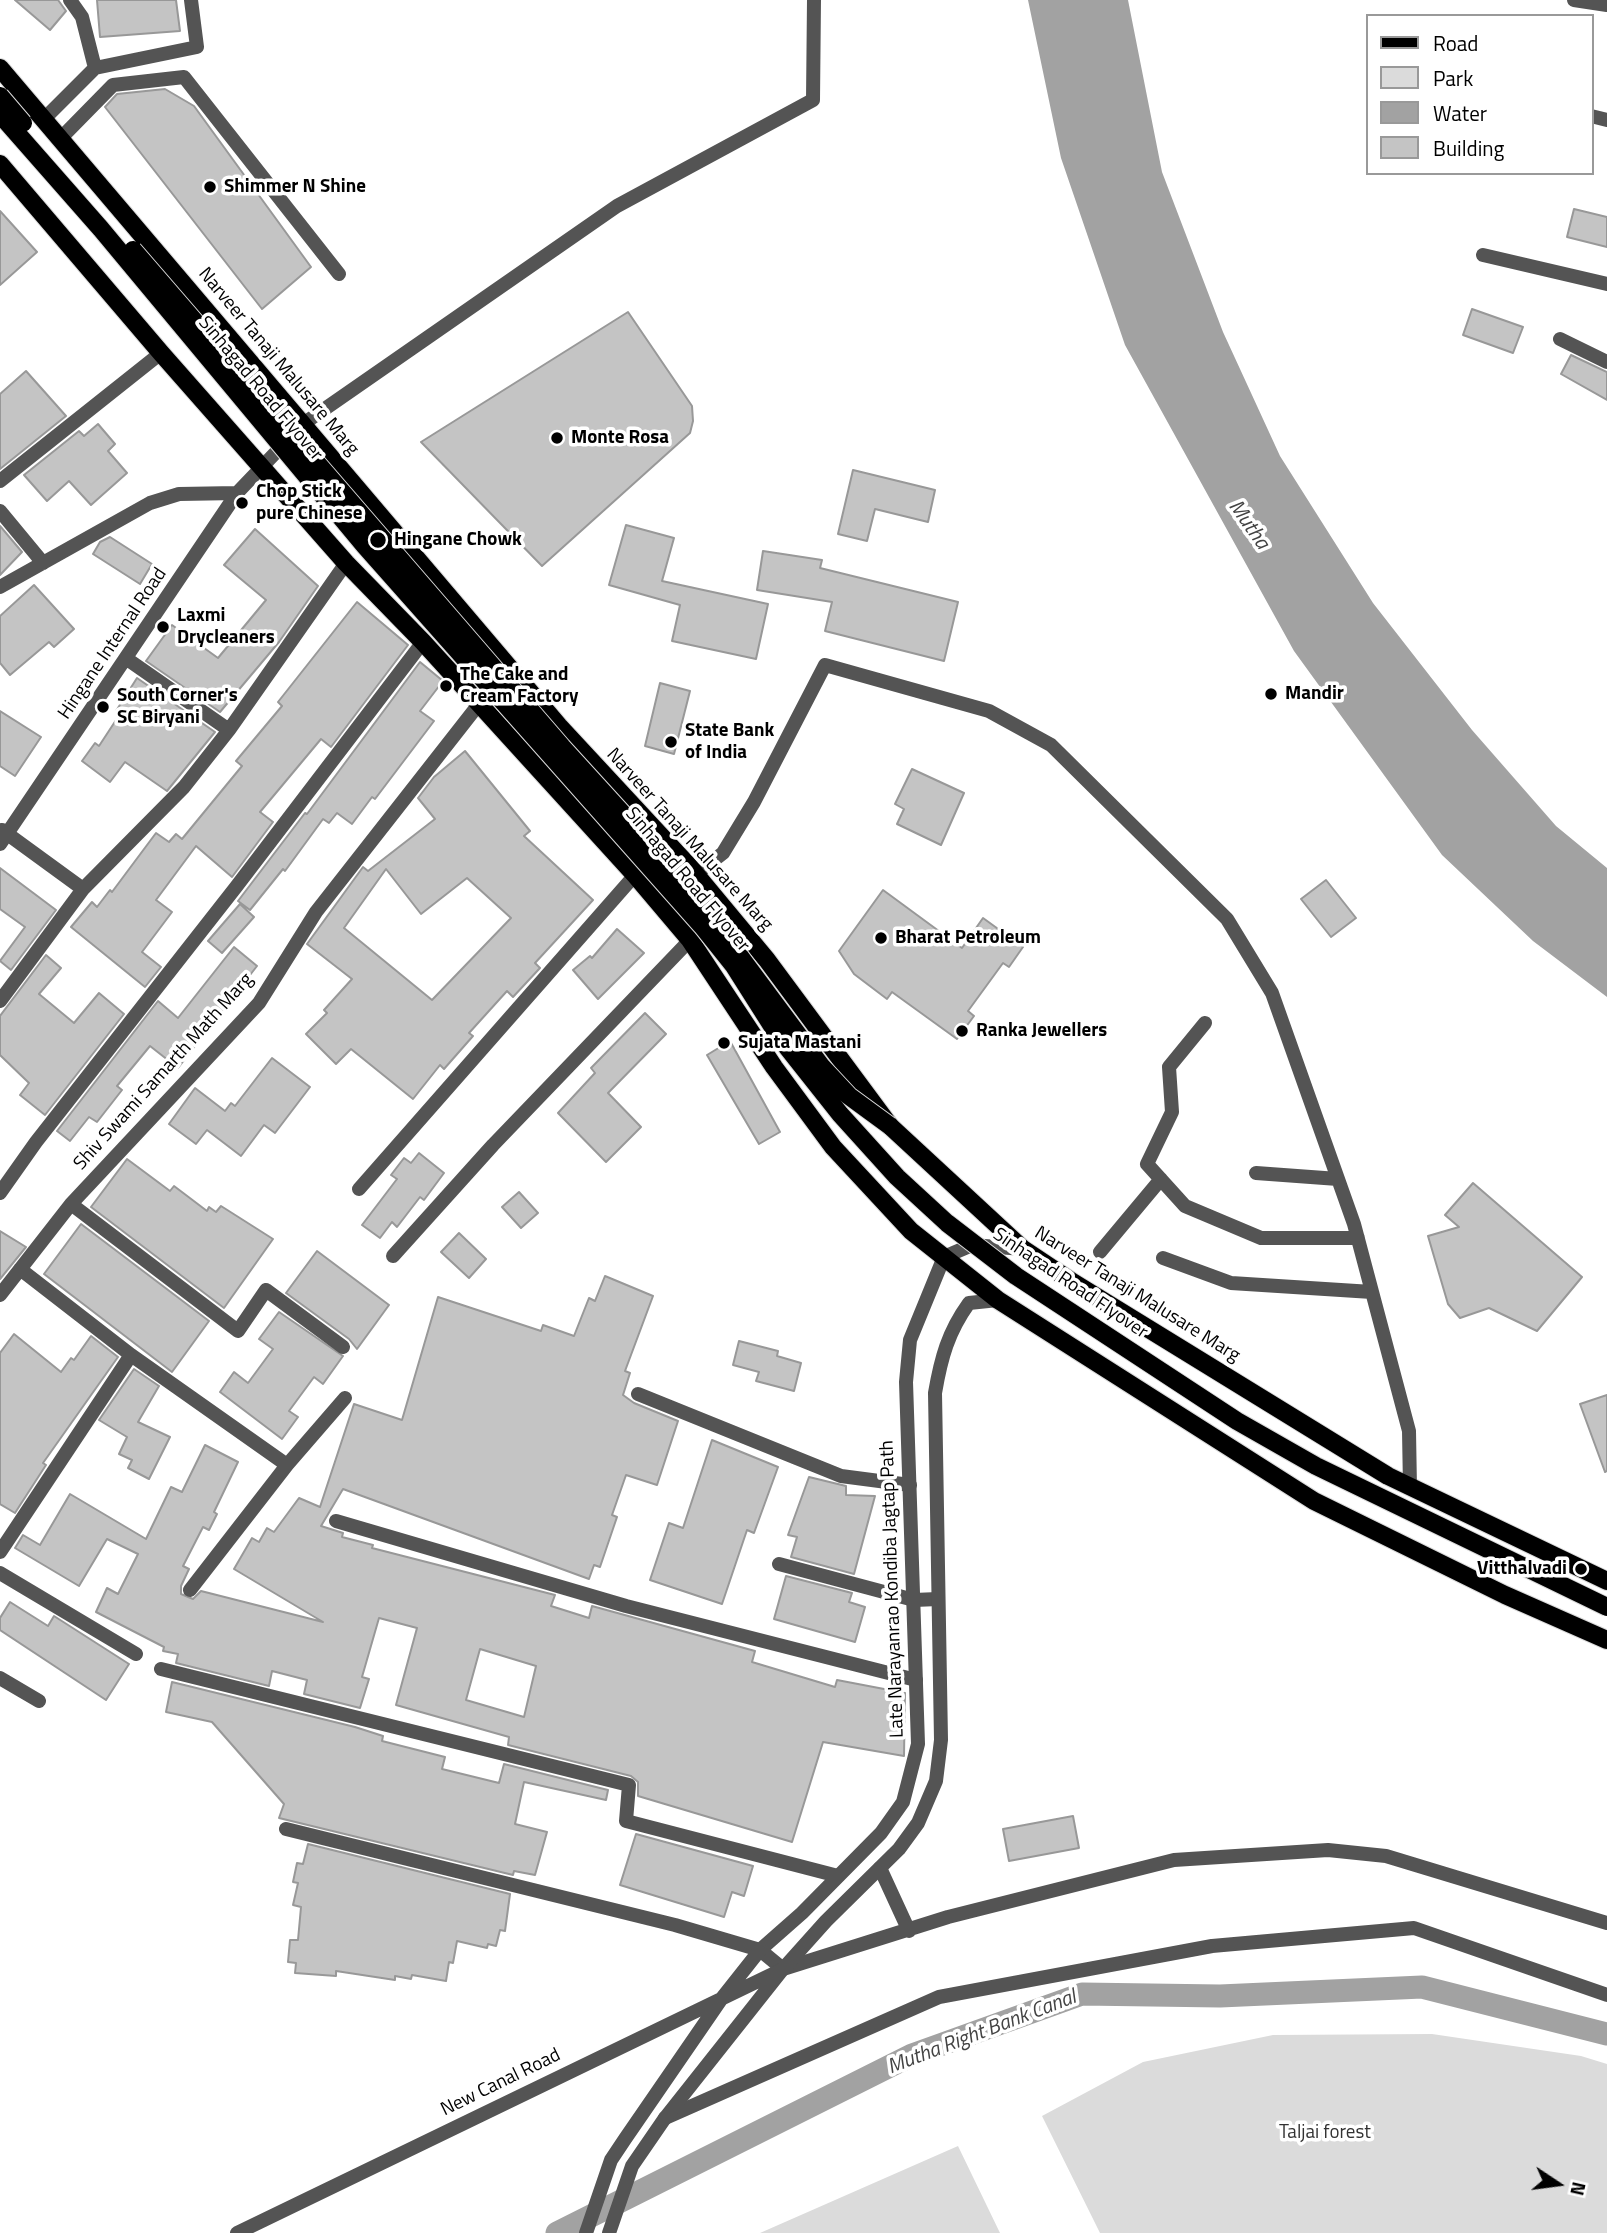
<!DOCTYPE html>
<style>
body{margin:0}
#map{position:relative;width:1607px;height:2233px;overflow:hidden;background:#fff;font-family:"Titillium Web",sans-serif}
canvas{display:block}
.legend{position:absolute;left:1366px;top:14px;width:228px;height:161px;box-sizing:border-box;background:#fff;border:2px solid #999;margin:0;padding:9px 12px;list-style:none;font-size:21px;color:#000}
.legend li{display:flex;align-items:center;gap:14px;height:35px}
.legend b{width:35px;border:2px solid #999}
.north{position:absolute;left:1523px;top:2149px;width:70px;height:70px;-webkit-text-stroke:5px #fff;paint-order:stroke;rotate:103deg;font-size:19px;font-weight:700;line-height:28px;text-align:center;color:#000}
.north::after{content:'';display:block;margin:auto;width:24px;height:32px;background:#000;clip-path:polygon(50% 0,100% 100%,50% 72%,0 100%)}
</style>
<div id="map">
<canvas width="1607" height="2233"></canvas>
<ul class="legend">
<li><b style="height:9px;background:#000"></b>Road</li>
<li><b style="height:19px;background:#dbdbdb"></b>Park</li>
<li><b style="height:19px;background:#a2a2a2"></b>Water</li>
<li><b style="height:19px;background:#c4c4c4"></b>Building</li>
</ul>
<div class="north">N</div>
</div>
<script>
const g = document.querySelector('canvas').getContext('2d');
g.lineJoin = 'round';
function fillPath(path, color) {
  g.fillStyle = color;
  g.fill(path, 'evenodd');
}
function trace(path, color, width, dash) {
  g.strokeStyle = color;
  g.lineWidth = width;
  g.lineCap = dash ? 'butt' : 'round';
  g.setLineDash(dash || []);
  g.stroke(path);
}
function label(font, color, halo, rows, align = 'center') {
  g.font = font + ' "Titillium Web",sans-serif';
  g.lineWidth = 7;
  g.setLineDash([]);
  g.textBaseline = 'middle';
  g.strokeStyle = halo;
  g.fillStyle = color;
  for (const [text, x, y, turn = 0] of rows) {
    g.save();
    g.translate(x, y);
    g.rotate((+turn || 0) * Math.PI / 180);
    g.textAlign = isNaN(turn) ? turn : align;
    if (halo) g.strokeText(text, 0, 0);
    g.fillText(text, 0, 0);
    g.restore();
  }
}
fillPath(new Path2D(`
 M1432 2034 1581 2056 1607 2064V2233H1100L1042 2116 1143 2062 1273 2035Z
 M958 2146 1000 2233H760Z`), '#dbdbdb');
fillPath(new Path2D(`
 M1028 0H1128L1162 172 1223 332 1280 456 1373 603 1472 730 1556 826 1607 868V997L1533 941 1442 855 1294 651 1125 345 1061 158Z`), '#a2a2a2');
trace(new Path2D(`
 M557 2233 912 2055 1082 1994 1220 1996 1422 1987 1607 2034`), '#a2a2a2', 23);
const building = new Path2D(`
 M15 0H58L66 11 50 30Z
 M97 0H176L180 31 100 37Z
 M165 89 194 106 311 267 262 309 105 107 117 94Z
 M1574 209 1607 217V247L1567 237Z
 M0 211 37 252 0 285Z
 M1472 309 1523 327 1513 353 1463 335Z
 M628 312 692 406 693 421 690 433 542 566 421 442Z
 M1571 355 1607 372V400L1561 374Z
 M26 371 66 416 0 469V394Z
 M98 424 115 444 108 451 127 473 91 505 69 481 47 501 24 475 79 431 84 436Z
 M853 470 935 490 928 522 875 509 867 541 838 534Z
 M626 525 674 538 662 581 768 604 756 659 672 641 680 605 609 585Z
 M0 526 22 552 0 575Z
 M255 529 318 586 279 642 220 712 146 661 172 625 218 658 266 600 224 565Z
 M110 537 152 564 140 584 93 554 100 542Z
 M763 551 822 560 820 568 958 602 944 661 825 631 832 602 757 590Z
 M34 585 74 629 54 647 49 642 10 675 0 663V616Z
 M357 602 408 645 331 747 321 739 260 812 273 822 232 877 196 846 156 900 172 912 142 952 161 967 145 987 71 927 92 902 97 907 110 890 112 892 156 833 169 842 176 834 182 839 242 766 236 761 282 706 278 702Z
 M420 662 443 681 420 711 434 721 375 799 372 797 352 824 337 813 329 823 323 819 285 871 283 869 250 910 238 901 305 813 307 814Z
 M137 678 215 732 167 791 125 762 110 782 82 761 95 743 99 746 120 714 116 711Z
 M660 683 690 691 674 754 645 746Z
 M0 711 41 737 15 776 0 766Z
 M465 751 530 831 524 836 593 900 535 963 540 968 513 997 507 991 469 1033 473 1036 444 1069 440 1065 413 1099 351 1049 336 1064 306 1034 327 1013 324 1010 352 979 307 944 363 867 368 871 435 819 418 798 434 777ZM386 869 421 914 467 878 511 918 432 1000 344 928Z
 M912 769 964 793 941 845 897 824 904 809 895 804Z
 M0 868 56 910 11 970 0 961 25 927 0 909Z
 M1326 880 1356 918 1331 937 1301 899Z
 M883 890 962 948 983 918 1023 947 1009 967 1003 963 968 1011 974 1016 957 1039 892 992 887 999 854 974 839 951Z
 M240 904 254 917 222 953 208 941Z
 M617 929 644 953 598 999 573 970 590 956 592 958Z
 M234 947 257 966 178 1068 150 1046 117 1086 122 1090 97 1122 89 1117 70 1141 57 1131 158 1001 178 1018Z
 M46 955 61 968 39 994 74 1023 99 993 124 1014 45 1115 20 1095 29 1083 0 1055V1016Z
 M645 1013 666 1034 608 1093 641 1127 606 1162 558 1113 595 1073 591 1068Z
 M730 1041 780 1132 759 1144 707 1055Z
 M272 1058 310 1087 275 1133 264 1125 241 1156 207 1130 196 1144 169 1124 195 1088 225 1111 231 1103 235 1106Z
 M419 1153 444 1173 424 1200 420 1197 397 1227 392 1222 380 1238 362 1225 397 1179 391 1175 404 1158 411 1163Z
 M127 1159 170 1191 174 1186 207 1211 209 1207 216 1212 221 1206 273 1239 224 1308 91 1207Z
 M1473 1183 1582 1277 1537 1331 1489 1308 1460 1318 1448 1304 1428 1236 1459 1227 1445 1215Z
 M519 1192 538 1213 521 1228 502 1207Z
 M81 1224 209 1321 172 1372 44 1274Z
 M0 1231 26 1247 0 1279Z
 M459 1233 486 1259 469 1278 441 1252Z
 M317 1251 389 1305 357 1349 349 1339 286 1293Z
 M605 1276 653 1296 625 1371 630 1373 623 1395 634 1403 678 1421 657 1485 626 1475 612 1515 617 1517 600 1567 594 1565 589 1579 343 1489 321 1526 343 1533 342 1537 373 1545 372 1548 555 1595 551 1606 589 1618 592 1606 755 1651 752 1662 835 1687 837 1680 905 1693 904 1756 823 1742 792 1842 638 1796V1782L631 1776 508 1745 509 1737 396 1705 417 1628 379 1618 362 1677 369 1679 360 1708 304 1694 307 1680 272 1671 269 1686 176 1663 178 1654 163 1651 164 1647 96 1612 107 1588 118 1594 138 1554 107 1539 79 1586 15 1548 23 1535 40 1545 70 1494 146 1539 171 1487 182 1492 205 1445 238 1462 214 1512 217 1514 209 1530 203 1527 183 1566 189 1569 181 1586V1594L193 1599 201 1591 323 1622 234 1569 252 1538 259 1542 267 1528 274 1532 299 1498 320 1507 354 1404 402 1420 438 1297 541 1331 543 1325 574 1336 589 1298 595 1301ZM480 1649 536 1666 524 1717 466 1700Z
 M279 1312 343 1356 323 1384 314 1377 289 1411 298 1417 282 1439 220 1392 234 1372 248 1383 273 1349 259 1339Z
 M14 1334 61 1372 71 1358 74 1360 91 1336 118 1357 43 1463 46 1465 15 1513 0 1504V1353Z
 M739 1341 778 1351 777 1356 801 1363 794 1391 756 1381 759 1372 733 1365Z
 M134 1369 159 1386 138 1422 170 1437 149 1479 128 1468 132 1460 119 1454 127 1437 99 1420Z
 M1607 1395V1471L1605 1472 1580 1404Z
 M712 1440 778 1467 754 1533 747 1530 722 1604 650 1580 669 1523 683 1528Z
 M809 1477 846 1486V1495L875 1496 854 1574 791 1557 797 1537 788 1535Z
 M786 1576 852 1593 849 1602 865 1607 855 1642 774 1619Z
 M10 1602 48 1626 54 1616 129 1664 106 1700 0 1630V1618Z
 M172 1682 355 1727 383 1736 382 1741 445 1757 442 1769 499 1783 504 1764 608 1790 606 1800 524 1782 515 1824 547 1832 535 1875 514 1871 513 1875 279 1818 284 1804 212 1722 166 1712Z
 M1073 1816 1079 1848 1009 1861 1003 1829Z
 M636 1834 753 1866 744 1896 732 1892 724 1917 620 1885Z
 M308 1844 510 1894 505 1931 500 1930 496 1946 488 1944 487 1948 457 1941 453 1963 449 1962 446 1981 412 1975 411 1979 395 1976V1980L336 1971V1976L295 1973 296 1963 288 1962 290 1940H298L301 1907 293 1905 298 1883 293 1882 297 1863 303 1864Z`);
fillPath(building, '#c4c4c4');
trace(building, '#989898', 2);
const primary = new Path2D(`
 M0 68 559 726 688 865 767 960 890 1126 1023 1249 1074 1283 1388 1476 1607 1581
 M0 164 161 353 346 563 423 642 635 875 690 940 774 1067 833 1147 911 1231 998 1300 1314 1501 1505 1595 1607 1640`);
trace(primary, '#dbdbdb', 20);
trace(new Path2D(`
 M70 0 82 17 95 68
 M1574 0 1607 5
 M1591 116 1607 120
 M44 119 95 68 197 47 191 0
 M61 138 113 85 184 77 339 274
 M1483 255 1607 284
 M1560 339 1607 362
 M0 481 161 353
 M0 511 43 563
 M0 587 150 503 179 494 237 493
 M127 659 229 730
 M0 844 237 493 303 424 617 206 813 100 814 0
 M696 874 723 853 754 802 825 665 989 711 1051 745 1227 919 1272 993 1354 1224 1409 1431 1410 1488
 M83 889 184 787 229 730 346 563
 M0 1001 83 889 2 830
 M1205 1023 1169 1067 1172 1112 1147 1164 1185 1206 1261 1238H1358
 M1256 1173 1338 1179
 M359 1189 635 875
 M0 1193 36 1142 236 887 423 642
 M71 1204 238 1331 266 1290 343 1347
 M1100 1252 1161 1179
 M393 1256 493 1145 690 940
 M1163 1258 1231 1283 1372 1292
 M20 1269 131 1355 287 1465
 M0 1295 71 1204 259 1003 316 912 479 704
 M638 1394 841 1476 910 1485
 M336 1521 626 1606 916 1680
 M0 1552 131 1355
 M779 1564 914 1600 938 1599
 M0 1573 136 1654
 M190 1590 287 1465 345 1398
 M161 1669 629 1785 626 1821 838 1876
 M0 1678 39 1701
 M286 1829 675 1925 760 1950 783 1969 948 1917 1174 1860 1328 1850 1386 1856 1607 1923
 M880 1868 909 1931
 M665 2118 939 1997 1212 1946 1414 1928 1607 1995`), '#545454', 14);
trace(new Path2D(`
 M237 2233 781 1970
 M586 2233 611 2160 625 2139 722 1998 760 1950 802 1913 881 1833 903 1802 918 1744 906 1382 910 1340 944 1257 972 1245 1023 1249
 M609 2233 632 2166 665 2118 783 1969 826 1921 899 1849 918 1823 936 1781 941 1740 935 1393C941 1358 948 1332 969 1303L998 1300`), '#545454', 14);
trace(primary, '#000', 18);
const primaryBridge = new Path2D(`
 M0 96 23 123
 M0 114 101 229 364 545 702 926 734 966 779 1037 840 1114 897 1177 947 1223 1016 1276 1237 1421 1316 1466 1607 1607
 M133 250 562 747 684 881 822 1067 849 1096 890 1126`);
trace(primaryBridge, '#dbdbdb', 20, []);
trace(primaryBridge, '#000', 18);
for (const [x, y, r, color] of [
 [210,187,7,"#000"],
 [557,438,7,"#000"],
 [242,503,7,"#000"],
 [378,540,9,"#000"],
 [163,627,7,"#000"],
 [446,686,7,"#000"],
 [1271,694,7,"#000"],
 [103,707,7,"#000"],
 [671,742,7,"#000"],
 [881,938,7,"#000"],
 [962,1031,7,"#000"],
 [724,1043,7,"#000"],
 [1581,1569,7,"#000"]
]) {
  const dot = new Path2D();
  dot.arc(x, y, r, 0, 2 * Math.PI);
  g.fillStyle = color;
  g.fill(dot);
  trace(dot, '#fff', 2.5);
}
label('bold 19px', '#000', '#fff', [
 ["Shimmer N Shine",224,187],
 ["Monte Rosa",571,438],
 ["Chop Stick",256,492],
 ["pure Chinese",256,514],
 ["Hingane Chowk",394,540],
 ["Laxmi",177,616],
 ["Drycleaners",177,638],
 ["The Cake and",460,675],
 ["Cream Factory",460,697],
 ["Mandir",1285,694],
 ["South Corner's",117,696],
 ["SC Biryani",117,718],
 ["State Bank",685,731],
 ["of India",685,753],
 ["Bharat Petroleum",895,938],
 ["Ranka Jewellers",976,1031],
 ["Sujata Mastani",738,1043],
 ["Vitthalvadi",1567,1569,"right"]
], 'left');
label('19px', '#000', '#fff', [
 ["Narveer Tanaji Malusare Marg",278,362,50],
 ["Sinhagad Road Flyover",260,389,50],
 ["Hingane Internal Road",113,644,-56],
 ["Narveer Tanaji Malusare Marg",689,840,48],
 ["Sinhagad Road Flyover",687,880,50],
 ["Shiv Swami Samarth Math Marg",164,1072,-48],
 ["Sinhagad Road Flyover",1070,1284,34],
 ["Narveer Tanaji Malusare Marg",1137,1295,32],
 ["Late Narayanrao Kondiba Jagtap Path",893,1589,-92],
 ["New Canal Road",501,2083,-26]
]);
label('19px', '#323232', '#fff', [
 ["Taljai forest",1325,2133]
]);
label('italic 21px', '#434343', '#fff', [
 ["Mutha",1248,525,55],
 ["Mutha Right Bank Canal",982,2033,-21]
]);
</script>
